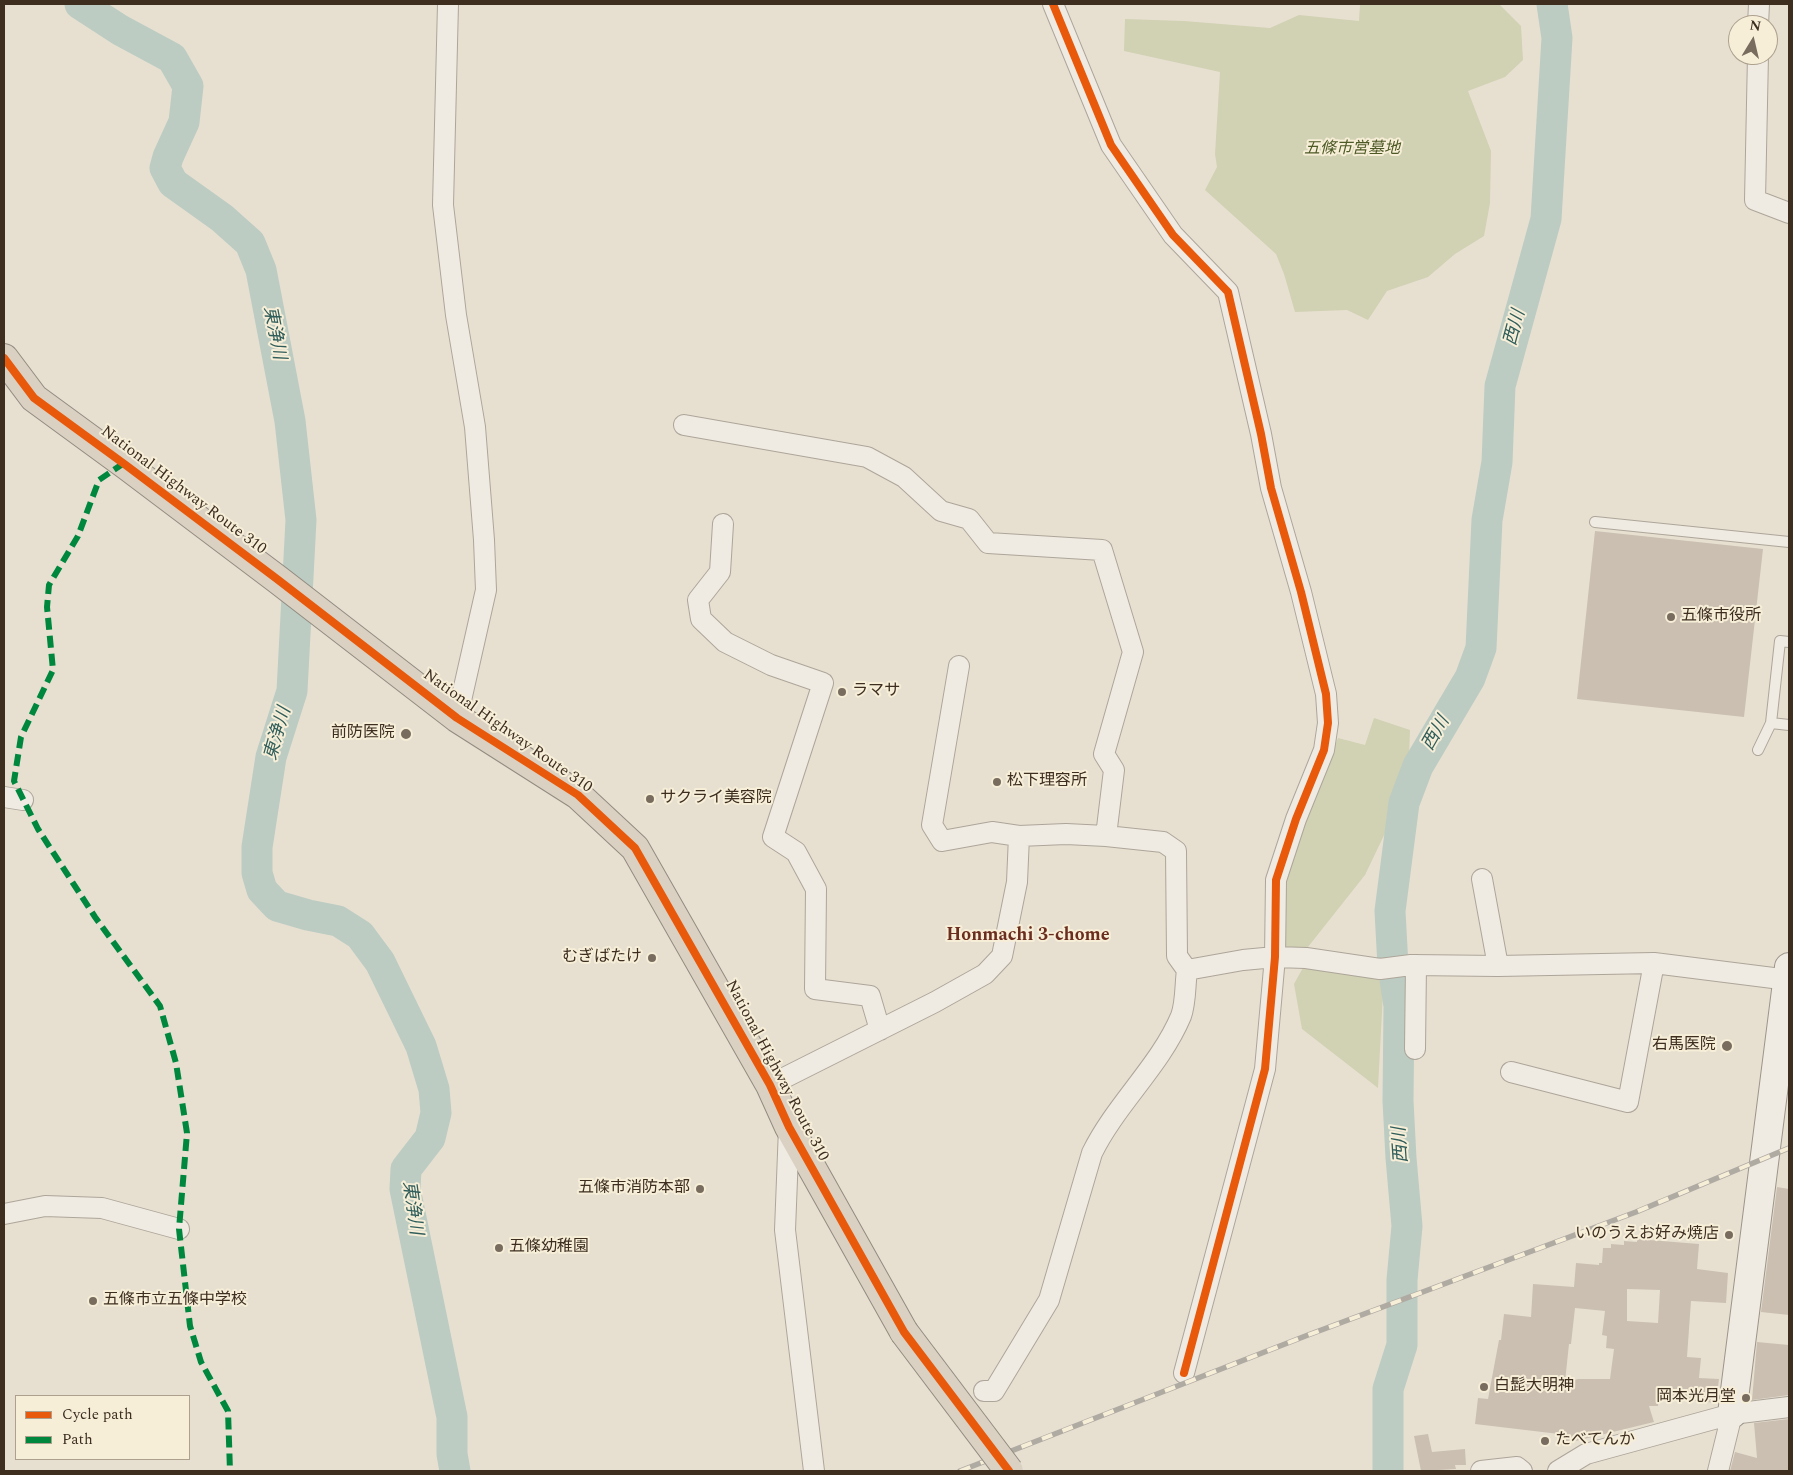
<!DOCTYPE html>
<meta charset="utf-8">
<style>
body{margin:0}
#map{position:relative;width:1793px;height:1475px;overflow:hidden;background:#e7e0d1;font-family:Spectral,serif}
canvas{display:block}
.frame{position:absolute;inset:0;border:5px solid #3d2e20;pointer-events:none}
.legend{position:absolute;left:15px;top:1395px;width:175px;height:65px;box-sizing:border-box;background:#f7eed8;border:1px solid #ada18e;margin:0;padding:6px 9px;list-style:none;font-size:15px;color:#3d2e20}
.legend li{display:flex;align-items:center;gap:10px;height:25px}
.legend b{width:25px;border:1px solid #ada18e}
.north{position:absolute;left:1728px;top:15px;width:50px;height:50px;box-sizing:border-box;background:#f7eed8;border:1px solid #ada18e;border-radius:50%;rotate:9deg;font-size:14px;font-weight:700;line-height:20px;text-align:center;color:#3d2e20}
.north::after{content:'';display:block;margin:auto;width:18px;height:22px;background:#786c5e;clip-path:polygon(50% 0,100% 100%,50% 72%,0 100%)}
</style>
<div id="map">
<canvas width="1793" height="1475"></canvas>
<div class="frame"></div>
<ul class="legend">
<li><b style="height:6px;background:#e8590c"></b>Cycle path</li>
<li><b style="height:6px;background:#00873e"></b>Path</li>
</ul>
<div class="north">N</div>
</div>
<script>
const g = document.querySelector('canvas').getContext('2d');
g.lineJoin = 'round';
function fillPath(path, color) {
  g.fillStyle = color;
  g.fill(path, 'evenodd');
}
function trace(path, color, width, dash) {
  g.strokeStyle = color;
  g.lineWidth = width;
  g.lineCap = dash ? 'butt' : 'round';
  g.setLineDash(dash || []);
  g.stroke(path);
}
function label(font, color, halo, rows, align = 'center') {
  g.font = font + ' Spectral,"Noto Sans JP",serif';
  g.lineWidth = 4;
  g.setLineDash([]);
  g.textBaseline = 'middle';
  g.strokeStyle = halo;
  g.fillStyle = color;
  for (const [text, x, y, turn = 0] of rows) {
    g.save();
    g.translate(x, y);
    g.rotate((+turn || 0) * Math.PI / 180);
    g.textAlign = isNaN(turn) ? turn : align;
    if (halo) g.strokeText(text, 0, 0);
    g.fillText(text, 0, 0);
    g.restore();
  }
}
fillPath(new Path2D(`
 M1360 4H1499L1521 26 1523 60 1505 77 1468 91 1491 151 1490 203 1484 236 1455 254 1428 277 1387 291 1368 320 1347 310 1295 312 1284 274 1276 254 1205 190 1217 167 1215 154 1220 72 1124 51 1125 19 1184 21 1270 28 1299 15 1359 21Z
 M1374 718 1410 730 1409 756 1398 806 1365 875 1304 952 1282 948 1284 881 1300 833 1338 738 1365 745Z
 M1305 964 1384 974 1378 1088 1302 1029 1294 984Z`), '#d1d1b3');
trace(new Path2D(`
 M80 4 120 30 172 58 188 86 184 122 168 157 165 168 173 183 222 218 250 243 261 270 290 421 301 520 292 691 271 757 257 847V873L262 890 277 906 308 915 338 921 360 935 380 962 421 1046 434 1089 436 1113 430 1138 406 1169 405 1189 452 1417V1454L455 1471
 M1388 1471V1389L1402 1345V1280L1407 1226 1401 1158 1398 1101 1399 1006 1393 966 1390 911 1404 803 1418 766 1470 678 1481 648 1487 520 1497 462 1500 386 1546 219 1557 38 1552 4`), '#bcccc2', 31);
fillPath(new Path2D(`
 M1595 531 1763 549 1744 717 1577 699Z
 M1777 1187 1789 1189V1315L1761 1312Z
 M1637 1239 1699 1244 1697 1269 1728 1273 1726 1303 1691 1301 1687 1357 1701 1358 1699 1378 1719 1379 1716 1403 1658 1397V1406H1649L1654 1422 1559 1445V1434L1475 1424 1478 1398 1488 1399 1499 1340H1501L1504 1314 1531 1317 1533 1284 1574 1287 1576 1263 1599 1265V1263H1602L1603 1248H1611V1244L1624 1245V1241L1637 1242ZM1627 1289 1660 1290 1658 1323 1627 1321ZM1575 1308 1605 1311 1602 1335 1607 1336 1606 1348 1614 1349 1610 1379H1578L1565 1382 1569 1344H1571Z
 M1757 1342 1789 1345V1395L1752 1400Z
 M1789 1419V1471H1730L1735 1452 1757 1458 1754 1423Z
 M1428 1434 1432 1452 1465 1449 1466 1465H1455L1456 1469 1421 1471 1414 1436Z`), '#cbbfb2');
const lane = new Path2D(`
 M1595 522 1789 542
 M1789 642 1780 641 1771 723 1789 725
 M1758 750 1771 723`);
const street = new Path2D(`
 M448 4 443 205 456 315 475 427 484 540 486 590 457 718
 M1053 4 1111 145 1173 235 1228 292 1261 434 1271 488 1301 592 1326 694 1328 723 1324 750 1296 819 1276 880 1275 957 1265 1069 1184 1373
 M1758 25 1759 4
 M1758 55 1755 200 1789 213
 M684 425 867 457 904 477 941 511 969 519 988 543 1102 550 1133 652 1104 754 1114 770 1106 836
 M723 524 720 572 698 600 701 619 725 642 771 665 823 683 773 837 796 852 816 889 815 989 870 996 880 1030
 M959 666 932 825 942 841 992 832 1019 836
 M4 797 23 800
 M1482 879 1498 966
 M1187 970 1243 960 1275 957 1306 958 1380 969 1411 965 1498 966 1654 963 1789 980
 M1415 1049 1416 965
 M1511 1072 1628 1102 1654 963
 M770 1085 935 1002 985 974 1002 956 1017 882 1019 836 1066 834 1106 836 1163 842 1176 851 1177 956 1187 970C1185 984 1186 1003 1181 1016 1160 1066 1116 1104 1092 1153L1049 1300 994 1391H984
 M789 1128 785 1230 814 1471
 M4 1214 45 1206 102 1208 179 1229
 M1481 1471 1517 1467 1522 1471
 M1558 1471 1586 1454 1732 1414 1789 1407
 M1718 1471 1732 1414`);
const secondary = new Path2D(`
 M1732 1414 1789 967`);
const highway = new Path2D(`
 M4 358 34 398 127 466 277 579 457 718 578 795 635 848 770 1085 789 1127 904 1332`);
trace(lane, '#ada599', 12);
trace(street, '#ada599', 22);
trace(secondary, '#9c958a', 30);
trace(highway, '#928b80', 30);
trace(lane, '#efebe3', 10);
trace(street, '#efebe3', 20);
trace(secondary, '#efebe3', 28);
trace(highway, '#dad1c2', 28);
const rail = new Path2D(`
 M960 1471 1308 1335 1636 1212 1789 1148`);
trace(rail, '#afaaa2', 5.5);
trace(rail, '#f7eed8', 4, [11]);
const highwayBridge = new Path2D(`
 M904 1332 1009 1471`);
trace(highwayBridge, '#928b80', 30, []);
trace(highwayBridge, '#dad1c2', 28);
trace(new Path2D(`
 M124 463 99 480 78 536 49 585 47 607 53 670 21 737 14 781 38 829 95 917 160 1006 176 1063 187 1133 179 1229 190 1326 201 1362 228 1411 230 1471`), '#00873e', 6, [12, 6]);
trace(new Path2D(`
 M1053 4 1111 145 1173 235 1228 292 1261 434 1271 488 1301 592 1326 694 1328 723 1324 750 1296 819 1276 880 1275 957 1265 1069 1184 1373
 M4 358 34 398 127 466 277 579 457 718 578 795 635 848 770 1085 789 1127 904 1332 1009 1471`), '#e8590c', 8);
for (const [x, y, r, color] of [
 [1671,617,5,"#786c5e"],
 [842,692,5,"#786c5e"],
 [406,734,6,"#786c5e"],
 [997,782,5,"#786c5e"],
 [650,799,5,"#786c5e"],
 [652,958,5,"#786c5e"],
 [1727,1046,6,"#786c5e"],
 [700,1189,5,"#786c5e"],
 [1729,1235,5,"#786c5e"],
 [499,1248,5,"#786c5e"],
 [93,1301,5,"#786c5e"],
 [1484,1387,5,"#786c5e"],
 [1746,1398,5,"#786c5e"],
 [1545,1441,5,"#786c5e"]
]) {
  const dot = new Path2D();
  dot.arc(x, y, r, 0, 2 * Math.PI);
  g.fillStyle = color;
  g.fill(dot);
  trace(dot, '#f7eed8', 2);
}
label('italic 16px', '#4d5a26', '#f7eed8', [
 ["五條市営墓地",1352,150]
]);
label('16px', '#3d2e20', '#f7eed8', [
 ["National Highway Route 310",183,491,37],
 ["National Highway Route 310",507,732,35],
 ["National Highway Route 310",776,1071,62]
]);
label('16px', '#3d2e20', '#f7eed8', [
 ["五條市役所",1681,617],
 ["ラマサ",852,692],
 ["前防医院",395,734,"right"],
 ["松下理容所",1007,782],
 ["サクライ美容院",660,799],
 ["むぎばたけ",642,958,"right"],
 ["右馬医院",1716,1046,"right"],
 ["五條市消防本部",690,1189,"right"],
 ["いのうえお好み焼店",1719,1235,"right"],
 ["五條幼稚園",509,1248],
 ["五條市立五條中学校",103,1301],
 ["白髭大明神",1494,1387],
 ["岡本光月堂",1736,1398,"right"],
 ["たべてんか",1555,1441]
], 'left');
label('italic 18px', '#2f5d5a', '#f7eed8', [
 ["西川",1516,328,-75],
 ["東浄川",273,333,79],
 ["東浄川",279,734,-74],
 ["西川",1437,734,-60],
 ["西川",1402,1145,-94],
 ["東浄川",411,1208,82]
]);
label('bold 18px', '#6b2e1e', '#f7eed8', [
 ["Honmachi 3-chome",1028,936]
]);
</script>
